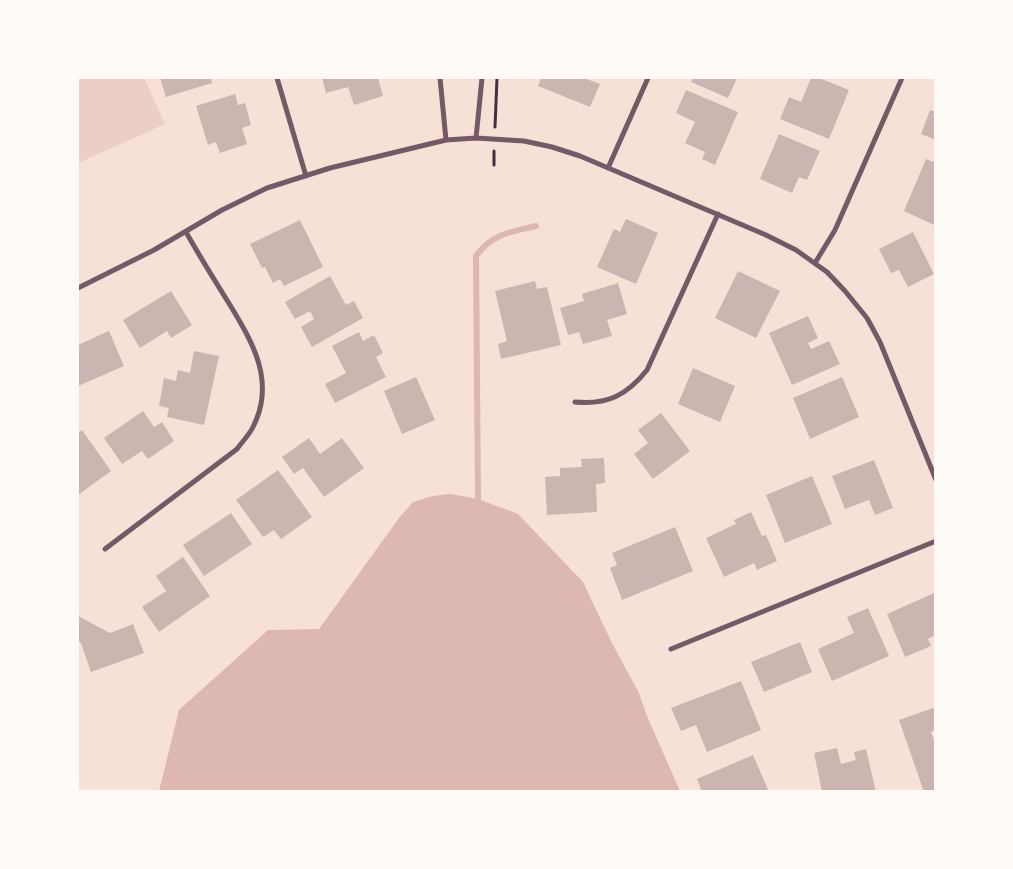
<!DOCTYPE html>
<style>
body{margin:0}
#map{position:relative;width:1013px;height:869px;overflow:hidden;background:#f7e1d7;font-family:Commissioner,sans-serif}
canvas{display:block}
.frame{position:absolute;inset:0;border:79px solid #fffaf5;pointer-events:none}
</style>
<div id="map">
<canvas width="1013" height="869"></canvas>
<div class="frame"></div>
</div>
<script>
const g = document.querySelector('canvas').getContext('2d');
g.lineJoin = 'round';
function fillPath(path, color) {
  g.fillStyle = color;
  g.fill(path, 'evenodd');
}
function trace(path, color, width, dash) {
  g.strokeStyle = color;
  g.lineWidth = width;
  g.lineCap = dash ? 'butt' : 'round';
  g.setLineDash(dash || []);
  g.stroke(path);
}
fillPath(new Path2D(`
 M78 78H144L165 124 78 163Z`), '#ebcfc5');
fillPath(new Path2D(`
 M451 494 478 499 518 514 583 582 612 643 639 693 647 716 680 791H159L179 710 268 630 319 629 399 518 413 502 432 496Z`), '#dcb8b0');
trace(new Path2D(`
 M478 499 476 256C492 234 510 232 536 226`), '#dcb8b0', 6);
fillPath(new Path2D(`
 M160 78H211L212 83 166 97Z
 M322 78H378L383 96 354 105 348 87 326 93Z
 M541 78H584L600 84 590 107 538 86Z
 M693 78H737L728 98 691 82Z
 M811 78H819L849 90 829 139 780 119 789 97 801 102Z
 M686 90 738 112 715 165 702 159 705 152 685 143 695 122 676 113Z
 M235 94 238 105 245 103 251 125 242 128 247 144 220 153 216 142 208 145 196 106Z
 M930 110 936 112V140L921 134Z
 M779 134 820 151 807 180 799 177 792 193 760 179Z
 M926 159 936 163 934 225 904 211Z
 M626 219 658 233 636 284 597 267 614 229 620 232Z
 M300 220 323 267 284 286 280 279 273 283 265 267 262 268 250 244Z
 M913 232 934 274 908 287 899 270 891 273 879 249Z
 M738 271 780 291 756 338 715 318Z
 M330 276 346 305 354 301 363 318 312 347 301 327 314 319 310 311 295 319 285 302Z
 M535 281 537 289 547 287 561 345 501 359 498 344 507 341 495 291Z
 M618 283 627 314 607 320 612 336 583 344 579 332 568 335 560 308 584 301 582 294Z
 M171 291 192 325 171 338 167 331 140 348 123 320Z
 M808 316 818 338 808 343 811 349 829 341 840 364 792 385 769 333Z
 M109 331 124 366 78 386V345Z
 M359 332 363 341 374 335 383 353 376 357 386 377 335 403 325 384 346 373 332 346Z
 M194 351 219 356 204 425 167 417 169 408 159 406 164 378 176 381 178 370 190 373Z
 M693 368 735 386 720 422 678 404Z
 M416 377 435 420 402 434 384 391Z
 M842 377 859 417 810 439 793 398Z
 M143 411 154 427 162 422 174 441 148 459 142 451 122 464 104 438Z
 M661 413 690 451 653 479 634 454 648 443 638 430Z
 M82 430 111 471 78 495V433Z
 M309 438 320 454 342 438 364 468 324 497 303 468 294 474 282 457Z
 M604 458 605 483 596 484 597 512 547 515 545 477 560 476V468L582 467 581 459Z
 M874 460 893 508 875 515 869 500 845 509 832 476Z
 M278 470 312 517 281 539 274 530 263 537 236 500Z
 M812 476 832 524 785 543 766 495Z
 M751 512 762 536 766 535 777 561 757 570 754 563 724 577 706 538 736 524 734 520Z
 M231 513 252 544 204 576 183 545Z
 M675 527 693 571 622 600 610 568 617 565 612 553Z
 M183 557 210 596 159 632 142 607 166 591 156 576Z
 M934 593 936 635 928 639 931 646 905 657 887 614Z
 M868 608 889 656 832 681 818 649 854 633 847 617Z
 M78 616 110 633 133 624 144 653 91 672 81 643 78 641Z
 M800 642 812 672 764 692 751 662Z
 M741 681 761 730 707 752 696 725 681 731 671 708Z
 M936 707V730L931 732 936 746V792H924L899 720Z
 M837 748 841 764 856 760 854 752 866 749 876 792H822L814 753Z
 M753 755 769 792H702L697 779Z`), '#ccb4b1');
trace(new Path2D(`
 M495 127 497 78
 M494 165V151`), '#4a2c40', 3);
trace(new Path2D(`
 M277 78 306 176
 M440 78 446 140
 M476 138 482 78
 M608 168 648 78
 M815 263 835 230 902 78
 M78 288 154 250 222 210 267 188 330 168 446 140 476 138 524 141 552 147 580 156 766 235 796 250 827 272 845 291 867 318 880 342 936 480
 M575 402C608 405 627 395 647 370L718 214
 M105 549 237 449C242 442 249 435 253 427 276 382 253 343 230 305 215 281 200 257 186 232
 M671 649 936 541`), '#755966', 5);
</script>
